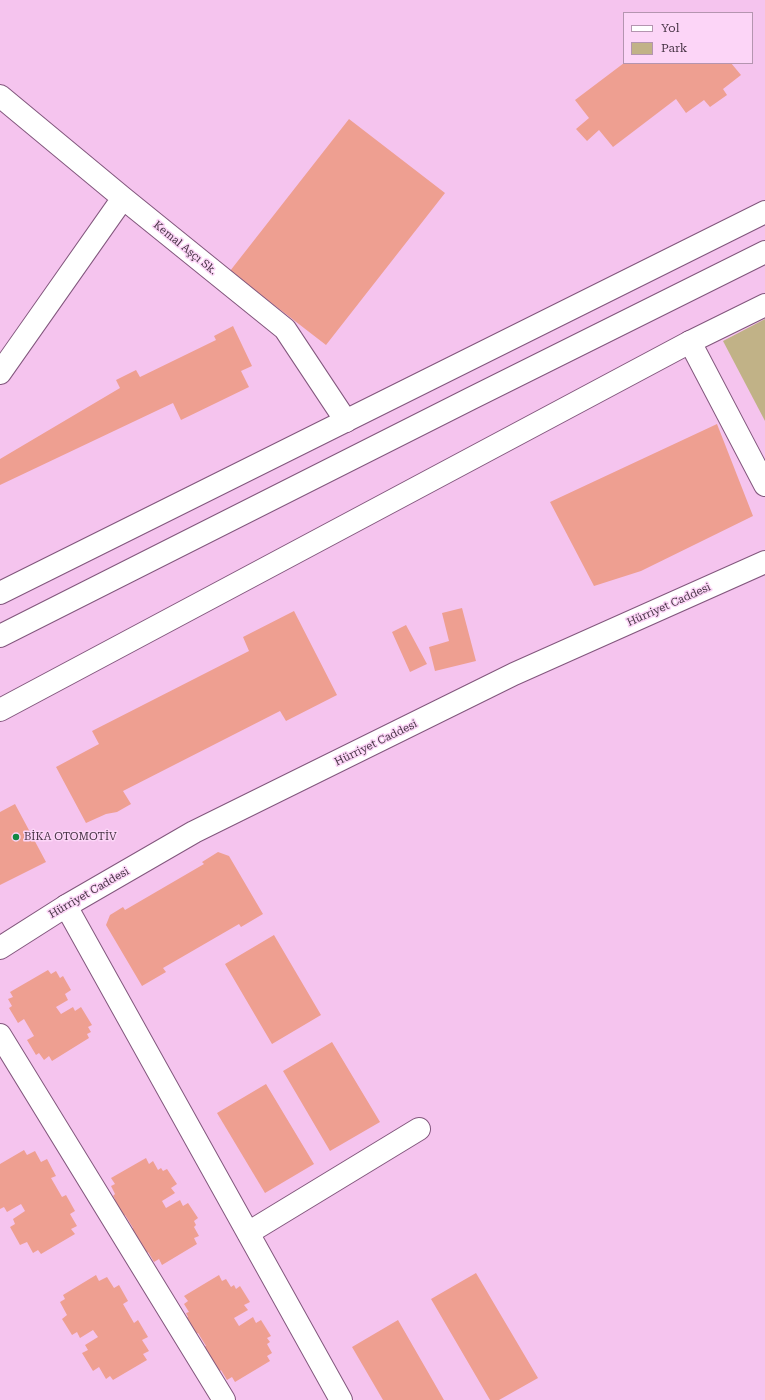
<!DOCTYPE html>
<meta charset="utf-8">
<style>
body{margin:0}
#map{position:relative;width:765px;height:1400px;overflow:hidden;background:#f5c4ee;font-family:"Roboto Serif",serif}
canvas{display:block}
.legend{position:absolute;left:623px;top:12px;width:130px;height:52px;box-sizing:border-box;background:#fcd5f7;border:1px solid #b495b0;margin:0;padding:5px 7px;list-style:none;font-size:12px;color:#473445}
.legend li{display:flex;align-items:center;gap:8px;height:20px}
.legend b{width:20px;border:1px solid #b495b0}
</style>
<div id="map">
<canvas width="765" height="1400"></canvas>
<ul class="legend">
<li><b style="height:5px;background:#fff"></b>Yol</li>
<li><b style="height:11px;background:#c1b287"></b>Park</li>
</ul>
</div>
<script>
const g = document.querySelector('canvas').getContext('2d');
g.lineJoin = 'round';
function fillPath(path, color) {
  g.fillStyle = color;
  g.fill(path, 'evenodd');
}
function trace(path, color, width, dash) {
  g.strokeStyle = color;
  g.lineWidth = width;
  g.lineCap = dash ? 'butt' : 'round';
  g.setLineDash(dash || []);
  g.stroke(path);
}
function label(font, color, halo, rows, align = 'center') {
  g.font = font + ' "Roboto Serif",serif';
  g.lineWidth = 3;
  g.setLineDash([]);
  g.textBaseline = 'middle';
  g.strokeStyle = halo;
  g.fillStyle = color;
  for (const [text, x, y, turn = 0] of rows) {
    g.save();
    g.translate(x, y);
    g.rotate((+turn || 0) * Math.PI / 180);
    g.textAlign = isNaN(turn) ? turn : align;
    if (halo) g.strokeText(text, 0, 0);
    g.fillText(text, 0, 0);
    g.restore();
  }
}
fillPath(new Path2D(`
 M765 319V421L723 341Z`), '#c1b287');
fillPath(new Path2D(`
 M624 63H731L741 75 723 89 727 95 710 107 704 100 686 113 676 99 613 147 599 130 587 141 576 129 589 118 575 100Z
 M349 119 445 193 326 345 230 271Z
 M233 326 252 366 241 371 249 387 181 420 173 403 0 485V459L120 388 116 380 136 370 140 377 216 340 214 336Z
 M717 424 753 516 641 571 594 586 550 502Z
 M462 608 476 661 435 671 429 647 449 641 442 613Z
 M294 611 337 695 286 721 280 711 123 791 131 804 117 812 106 814 86 823 56 767 99 744 92 731 249 651 243 637Z
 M406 625 427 664 410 672 392 632Z
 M15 804 46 862 0 885V812Z
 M218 852 229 856 263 914 241 927 239 924 163 968 166 972 142 986 106 925 110 915 123 907 125 910 204 864 202 862Z
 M274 935 321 1015 272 1044 225 964Z
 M48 970 51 974 56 971 60 978 63 976 71 990 65 994 68 1000 56 1007 61 1014 73 1007 75 1011 81 1007 92 1025 88 1027 91 1032 87 1034 89 1038 52 1061 49 1056 44 1060 39 1053 36 1055 27 1040 34 1036 24 1019 18 1023 9 1008 12 1006 8 999 13 997 10 992Z
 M332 1042 380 1122 330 1151 283 1071Z
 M266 1084 314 1164 265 1193 217 1113Z
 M24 1150 27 1155 35 1151 41 1162 47 1159 56 1176 51 1178 62 1197 66 1195 75 1211 70 1214 77 1226 71 1229 75 1234 41 1254 38 1250 33 1253 27 1242 20 1245 10 1227 15 1224 13 1219 25 1211 21 1204 7 1212 4 1207 0 1209V1164Z
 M146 1158 149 1164 153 1161 158 1170 161 1168 163 1171 167 1169 177 1184 171 1188 175 1193 162 1201 166 1208 180 1200 183 1206 188 1203 198 1218 194 1221 196 1225 194 1227 199 1236 194 1238 197 1244 162 1265 159 1259 154 1262 148 1252 146 1254 130 1230 133 1228 125 1215 120 1218 111 1202 115 1199 113 1196 115 1194 111 1186 115 1184 111 1178Z
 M476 1273 538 1378 499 1400H490L431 1299Z
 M96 1275 99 1281 107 1277 114 1288 119 1285 128 1301 123 1304 134 1323 138 1320 148 1337 142 1340 149 1351 143 1354 147 1360 113 1380 110 1376 106 1379 99 1367 93 1371 82 1353 88 1350 85 1345 98 1337 93 1330 80 1338 77 1332 72 1335 62 1319 67 1315 60 1302 65 1299 63 1295Z
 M219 1275 222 1281 226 1279 231 1287 234 1285 236 1289 240 1286 250 1302 244 1305 248 1310 234 1318 239 1326 253 1317 256 1323 261 1320 271 1336 267 1338 270 1342 267 1344 272 1353 267 1356 270 1361 235 1382 232 1377 227 1380 221 1370 219 1372 203 1347 206 1346 198 1333 193 1336 184 1319 188 1317 186 1313 189 1312 184 1304 188 1301 184 1296Z
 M398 1320 444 1400H383L352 1347Z`), '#ee9f91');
const street = new Path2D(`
 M0 96 123 198 285 329 346 421
 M690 342 765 485
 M0 373 123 198
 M66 906 341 1400
 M0 1035 224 1400
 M248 1233 419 1129`);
const secondary = new Path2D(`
 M0 710 690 342 765 305
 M0 948 66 906 194 832 514 674 765 562`);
const highway = new Path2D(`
 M0 593 765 212
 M0 636 470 399 765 252`);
trace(street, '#82577d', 24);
trace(secondary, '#82577d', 24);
trace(highway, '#82577d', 24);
trace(street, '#fff', 22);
trace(secondary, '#fff', 22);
trace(highway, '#fff', 22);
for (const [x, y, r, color] of [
 [16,837,4,"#118842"]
]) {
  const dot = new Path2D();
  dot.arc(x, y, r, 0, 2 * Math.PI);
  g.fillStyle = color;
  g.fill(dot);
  trace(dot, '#fcd5f7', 1.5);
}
label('11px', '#473445', '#fcd5f7', [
 ["Kemal Aşçı Sk.",185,248,39],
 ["Hürriyet Caddesi",669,605,-24],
 ["Hürriyet Caddesi",376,743,-26],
 ["Hürriyet Caddesi",89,893,-30]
]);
label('11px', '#473445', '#fcd5f7', [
 ["BİKA OTOMOTİV",24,837]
], 'left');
</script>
